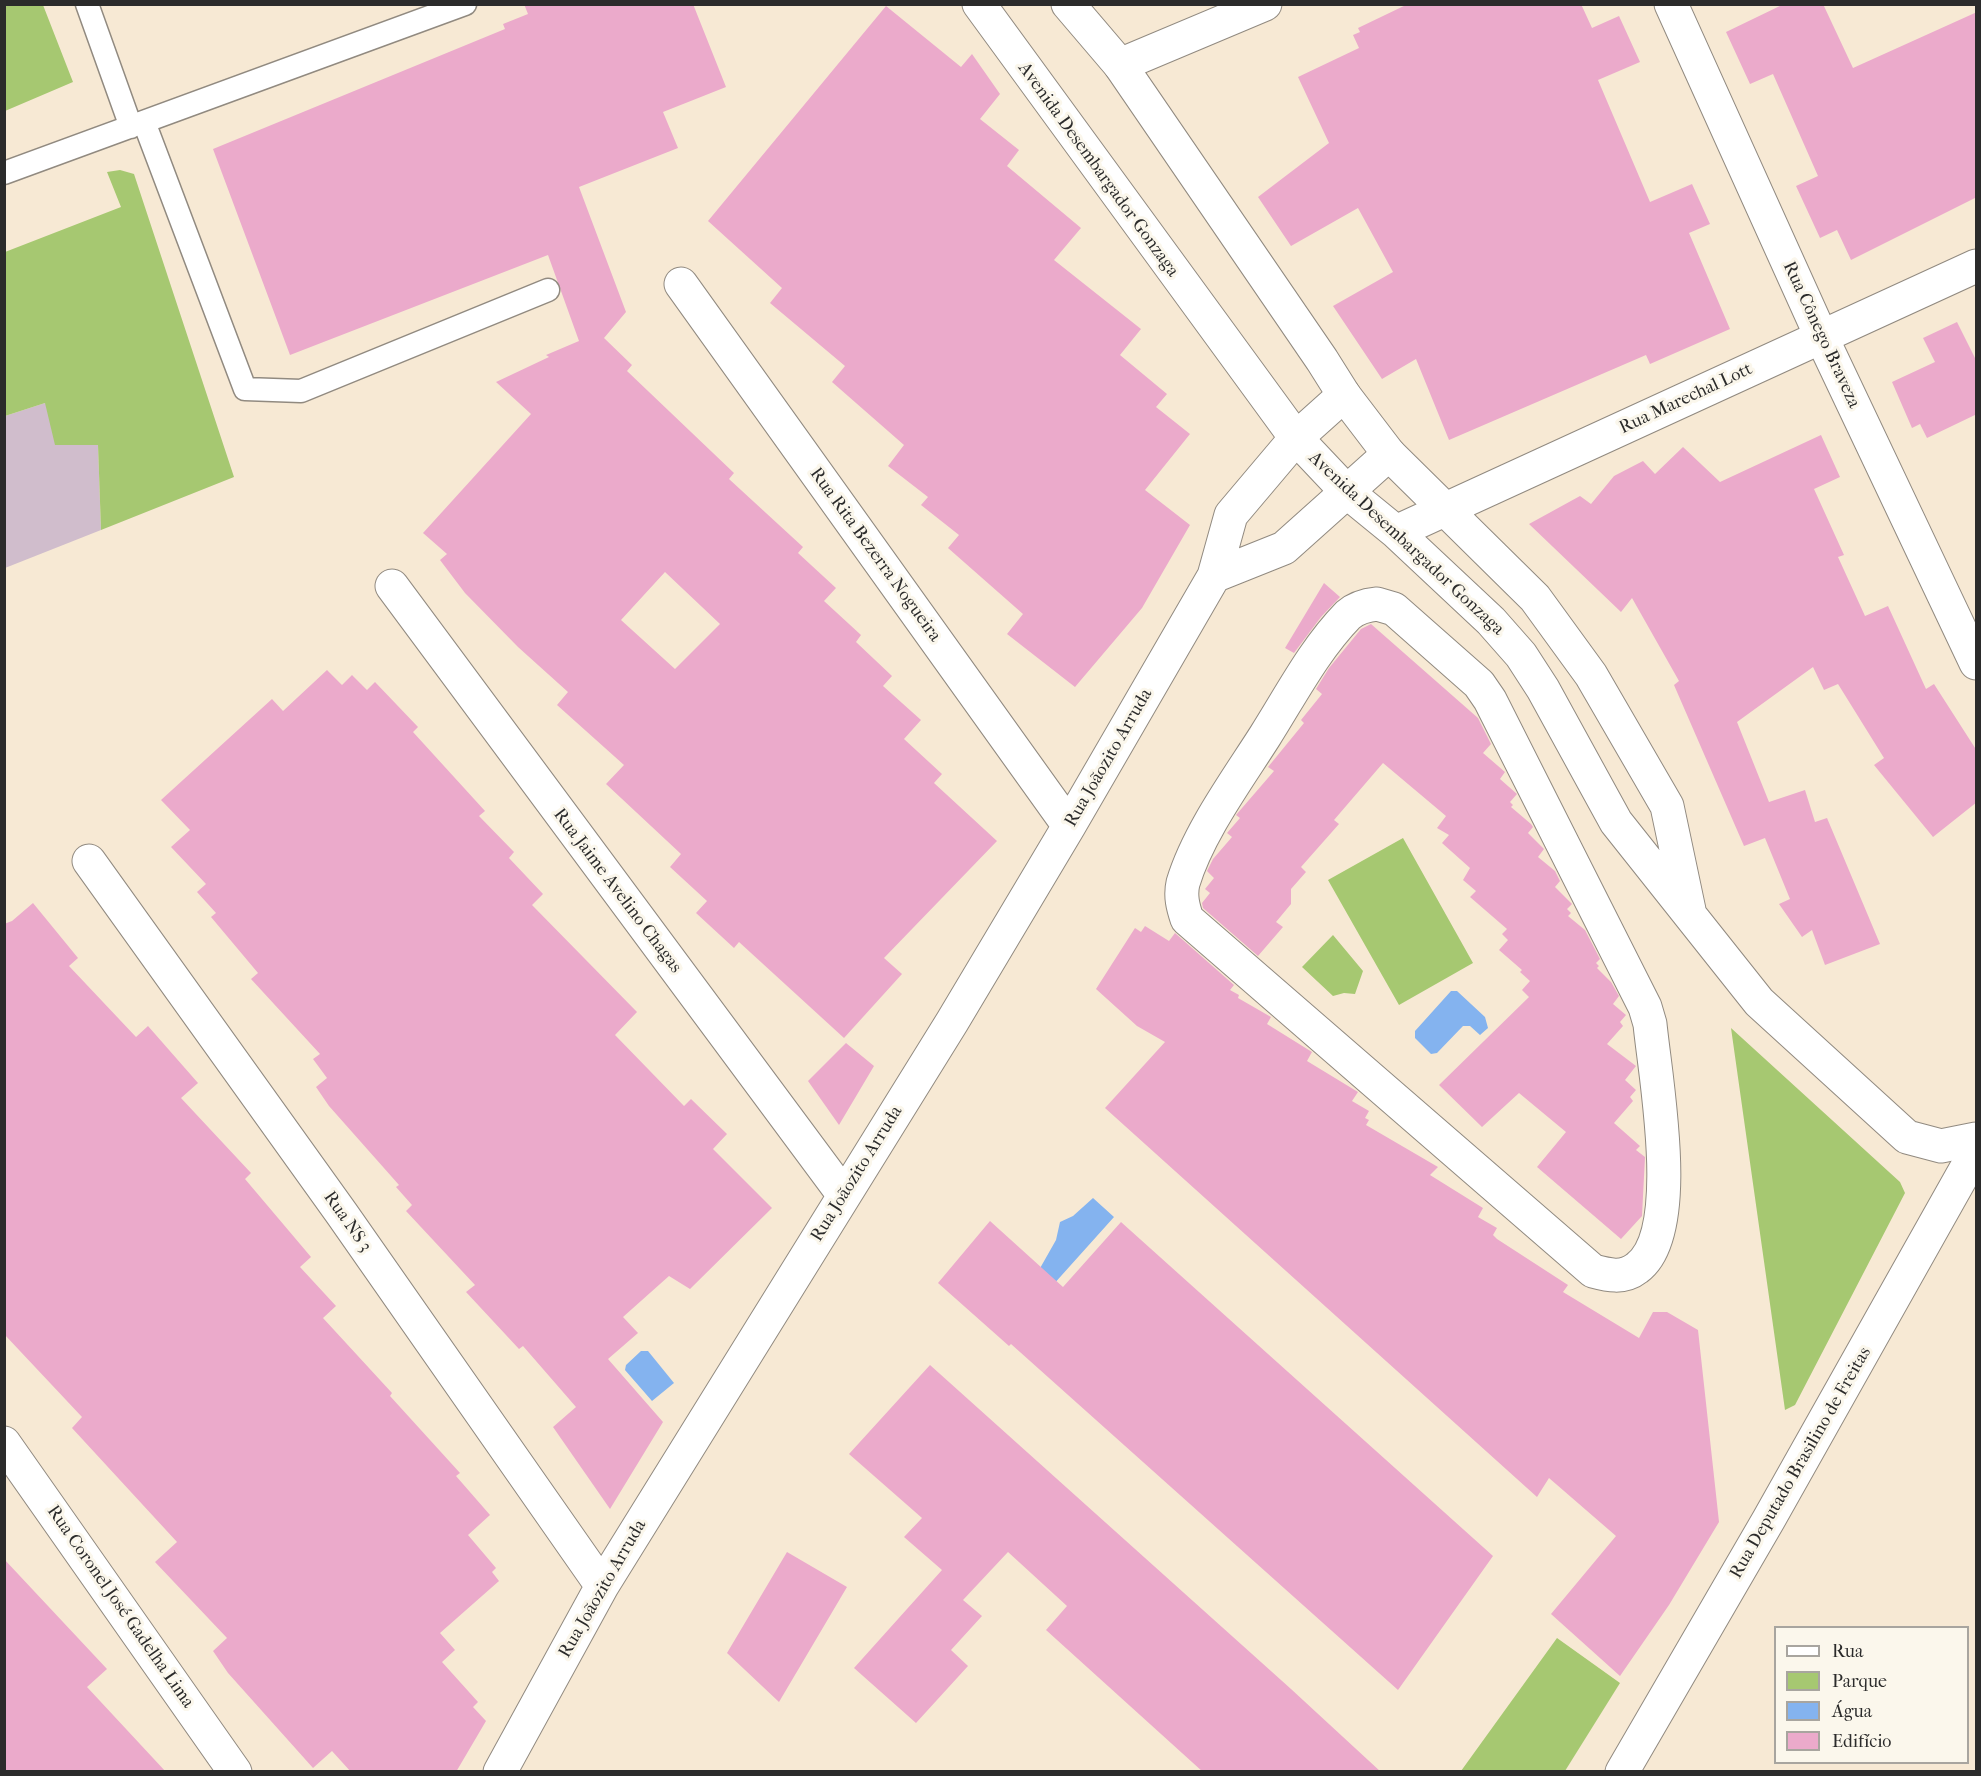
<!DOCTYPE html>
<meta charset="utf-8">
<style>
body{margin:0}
#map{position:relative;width:1981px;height:1776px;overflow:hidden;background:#f7e9d4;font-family:"IM FELL French Canon",serif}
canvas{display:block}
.frame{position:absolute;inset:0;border:6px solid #2b2b2b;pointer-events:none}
.legend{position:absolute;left:1774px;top:1626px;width:195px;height:138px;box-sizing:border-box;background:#fbf7ec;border:2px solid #a8a59f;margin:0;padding:8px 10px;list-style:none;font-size:18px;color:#2b2b2b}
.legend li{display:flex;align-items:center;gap:12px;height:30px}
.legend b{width:30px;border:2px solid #a8a59f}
</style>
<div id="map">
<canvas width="1981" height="1776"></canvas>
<div class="frame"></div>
<ul class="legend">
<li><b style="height:8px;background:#fff"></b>Rua</li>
<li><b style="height:16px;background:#a6c871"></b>Parque</li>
<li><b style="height:16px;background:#84b3ef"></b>Água</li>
<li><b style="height:16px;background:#ebaacb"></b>Edifício</li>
</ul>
</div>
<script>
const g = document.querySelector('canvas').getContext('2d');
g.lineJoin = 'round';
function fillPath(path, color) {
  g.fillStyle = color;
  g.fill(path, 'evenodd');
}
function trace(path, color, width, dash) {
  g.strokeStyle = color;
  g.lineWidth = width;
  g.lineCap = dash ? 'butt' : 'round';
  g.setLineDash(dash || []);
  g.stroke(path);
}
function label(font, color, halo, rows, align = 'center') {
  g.font = font + ' "IM FELL French Canon",serif';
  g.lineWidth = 6;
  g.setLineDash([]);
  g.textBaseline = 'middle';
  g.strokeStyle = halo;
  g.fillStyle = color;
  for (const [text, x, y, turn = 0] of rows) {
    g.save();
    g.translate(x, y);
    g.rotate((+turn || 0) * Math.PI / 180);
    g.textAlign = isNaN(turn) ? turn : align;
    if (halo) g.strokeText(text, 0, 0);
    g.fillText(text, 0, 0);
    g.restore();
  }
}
fillPath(new Path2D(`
 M45 403 98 445 101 530 5 568V416Z`), '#d0bdcc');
fillPath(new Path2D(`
 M5 4 43 5 73 82 5 111Z
 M120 170 134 174 234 477 101 530 98 445H55L45 403 5 416V252L121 207 107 172Z
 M1403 838 1473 963 1399 1005 1328 880Z
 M1333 935 1363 971 1355 994 1344 993 1333 996 1302 967Z
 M1731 1028 1900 1182 1905 1193 1795 1405 1785 1410Z
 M1557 1638 1620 1683 1565 1771H1461Z`), '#a6c871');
fillPath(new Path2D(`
 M1451 991H1457L1485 1017 1488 1028 1480 1035 1470 1026H1463L1437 1053 1431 1054 1415 1038V1031Z
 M1093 1198 1114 1217 1035 1305 1039 1270 1056 1240 1060 1222 1073 1216Z
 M641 1351H648L674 1383 652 1401 625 1370 626 1365Z`), '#84b3ef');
fillPath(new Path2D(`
 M524 4H693L726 87 663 112 678 148 579 187 626 312 604 338 632 365 627 371 734 473 729 479 803 547 798 553 836 588 824 601 861 635 856 642 892 676 883 686 921 720 904 739 942 774 934 783 997 841 884 958 902 974 844 1038 739 942 734 948 696 913 707 901 670 867 681 854 606 784 624 765 557 705 568 692 518 647 465 593 440 560 447 554 423 533 531 414 496 382 549 357 546 355 579 341 548 255 290 355 213 149 505 29 503 24 528 14ZM665 572 720 624 675 669 621 620Z
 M1408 4H1581L1592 28 1619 16 1640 62 1598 80 1650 202 1692 184 1710 224 1689 233 1730 329 1650 364 1646 355 1449 440 1416 359 1382 379 1333 306 1393 272 1358 208 1291 246 1258 197 1329 143 1298 77 1359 48 1353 35 1360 32 1358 28Z
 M1784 4H1823L1853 68 1977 12V197L1851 260 1837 230 1820 238 1796 186 1818 176 1773 74 1750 84 1726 32Z
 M886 6 961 67 972 54 1000 94 980 119 1019 150 1007 166 1081 228 1054 260 1141 329 1120 355 1167 394 1156 407 1190 434 1145 490 1190 525 1142 608 1075 687 1007 634 1023 614 948 548 959 535 921 505 928 497 888 466 904 445 832 382 845 366 770 303 782 288 708 221Z
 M1957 322 1977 362V414L1927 438 1920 424 1912 428 1892 382 1935 362 1923 338Z
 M1821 435 1840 477 1814 489 1844 555 1838 557 1865 616 1888 606 1926 689 1934 684 1977 751V802L1933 837 1874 765 1884 758 1838 684 1824 690 1813 667 1737 722 1769 802 1805 790 1815 822 1827 818 1880 944 1825 965 1812 930 1802 937 1779 904 1790 899 1765 838 1744 846 1674 685 1679 681 1632 598 1621 612 1529 524 1580 496 1591 504 1614 476 1643 461 1655 474 1683 447 1720 482Z
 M1324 583 1340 597 1321 617 1294 653 1285 648Z
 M1371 624 1478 718 1491 744 1483 753 1505 772 1500 779 1517 794 1510 802 1513 805 1511 807 1531 824 1533 827 1528 833 1544 849 1538 857 1555 871 1560 881 1555 887 1572 904 1567 909 1571 913 1568 916 1585 930 1600 959 1596 963 1599 966 1597 968 1611 982 1619 996 1613 1004 1626 1015 1620 1022 1623 1026 1607 1044 1636 1066 1625 1080 1636 1090 1630 1097 1633 1101 1614 1123 1640 1146 1636 1150 1645 1157 1642 1216 1621 1239 1537 1167 1566 1132 1519 1093 1482 1127 1439 1085 1529 997 1522 990 1530 981 1520 972 1522 970 1499 950 1508 940 1502 934 1507 929 1470 897 1476 891 1463 880 1470 868 1442 843 1449 835 1437 828 1446 816 1383 763 1334 820 1339 824 1301 867 1306 872 1291 889V904L1276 922 1283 927 1258 956 1203 908 1202 903 1210 893 1205 889 1214 878 1207 871 1213 859 1232 837 1227 833 1240 818 1236 815 1274 771 1268 767 1304 723 1301 720 1322 694 1316 689 1329 668 1361 629Z
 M327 670 342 685 352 675 367 690 375 682 418 727 413 732 485 811 479 816 514 852 509 858 543 894 532 905 637 1012 615 1035 684 1106 691 1099 727 1134 713 1149 772 1208 690 1289 669 1276 623 1317 638 1333 608 1359 663 1422 610 1509 553 1427 576 1407 523 1346 519 1349 466 1292 475 1285 406 1211 412 1205 396 1187 399 1185 329 1106 316 1087 327 1078 313 1059 320 1054 251 979 258 973 211 917 216 913 197 892 206 884 171 847 190 830 161 800 272 699 283 711Z
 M33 903 78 958 69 966 136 1037 148 1026 198 1083 181 1098 251 1173 245 1179 311 1257 300 1267 336 1306 323 1318 392 1393 390 1396 460 1473 456 1476 490 1515 468 1535 496 1568 492 1572 499 1581 440 1633 455 1650 442 1662 478 1702 473 1707 486 1721 456 1772H351L332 1751 313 1768 228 1673 213 1651 227 1638 155 1562 177 1542 72 1428 82 1417 4 1334V924L12 921Z
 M1145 926 1169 941 1175 933 1234 985 1230 990 1239 995 1238 998 1271 1017 1267 1024 1312 1052 1307 1061 1358 1092 1352 1101 1369 1111 1365 1118 1369 1120 1366 1125 1438 1167 1430 1175 1483 1208 1478 1217 1497 1228 1493 1235 1497 1239 1568 1285 1563 1292 1639 1338 1653 1312H1667L1698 1330 1719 1522 1669 1605 1620 1676 1551 1614 1616 1536 1549 1478 1537 1497 1105 1108 1165 1042 1137 1026 1096 989 1135 928 1141 932Z
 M846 1043 874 1066 839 1125 808 1081Z
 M990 1221 1063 1287 1121 1222 1493 1556 1398 1690 1011 1344 1009 1346 938 1283Z
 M930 1365 1291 1689 1381 1772H1203L1046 1630 1067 1606 1008 1552 963 1600 982 1616 951 1650 968 1666 916 1723 854 1668 942 1570 904 1537 922 1518 849 1454Z
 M787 1552 847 1587 779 1702 727 1653Z
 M4 1559 107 1669 87 1687 166 1772H4Z`), '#ebaacb');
const lane = new Path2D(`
 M87 4 131 127
 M144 122 245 389 301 391 548 290
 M4 173 465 4`);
const street = new Path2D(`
 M1671 4 1821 336 1976 663
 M1120 65 1265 4
 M681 284 1069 826
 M1214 576 1284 548 1389 454
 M392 586 843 1194
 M1377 604 1394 609 1479 684 1490 700 1645 1007 1650 1024C1655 1077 1685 1233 1637 1268 1623 1279 1608 1275 1593 1271L1187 919C1183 907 1180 896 1183 883 1198 833 1237 780 1265 736 1291 695 1314 650 1348 615 1356 608 1367 605 1377 604Z
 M89 861 342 1214 602 1586
 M4 1443 235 1772
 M500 1772 602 1586 952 1022 1069 826 1214 576 1231 515 1296 438 1344 395
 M1622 1772 1769 1519 1976 1151`);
const secondary = new Path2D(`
 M979 4 1296 438 1347 492 1396 532 1491 621 1521 655 1543 689 1616 822 1759 1002 1907 1137 1941 1146 1976 1139
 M1068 4 1120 65 1322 360 1344 395 1389 454 1535 598 1591 675 1667 806 1689 910
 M1396 532 1976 266`);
trace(lane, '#918a80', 25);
trace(street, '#918a80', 35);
trace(secondary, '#918a80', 35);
trace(lane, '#fff', 22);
trace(street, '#fff', 33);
trace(secondary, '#fff', 33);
label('18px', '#2b2b2b', '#fbf7ec', [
 ["Avenida Desembargador Gonzaga",1098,170,54],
 ["Rua Cônego Braveza",1821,335,65],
 ["Rua Marechal Lott",1686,399,-25],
 ["Avenida Desembargador Gonzaga",1406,544,43],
 ["Rua Rita Bezerra Nogueira",875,555,54],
 ["Rua Joãozito Arruda",1109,758,-60],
 ["Rua Jaime Avelino Chagas",617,891,53],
 ["Rua Joãozito Arruda",857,1174,-58],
 ["Rua NS 3",347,1222,55],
 ["Rua Deputado Brasilino de Freitas",1801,1463,-60],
 ["Rua Joãozito Arruda",603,1589,-60],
 ["Rua Coronel José Gadelha Lima",120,1607,55]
]);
</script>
